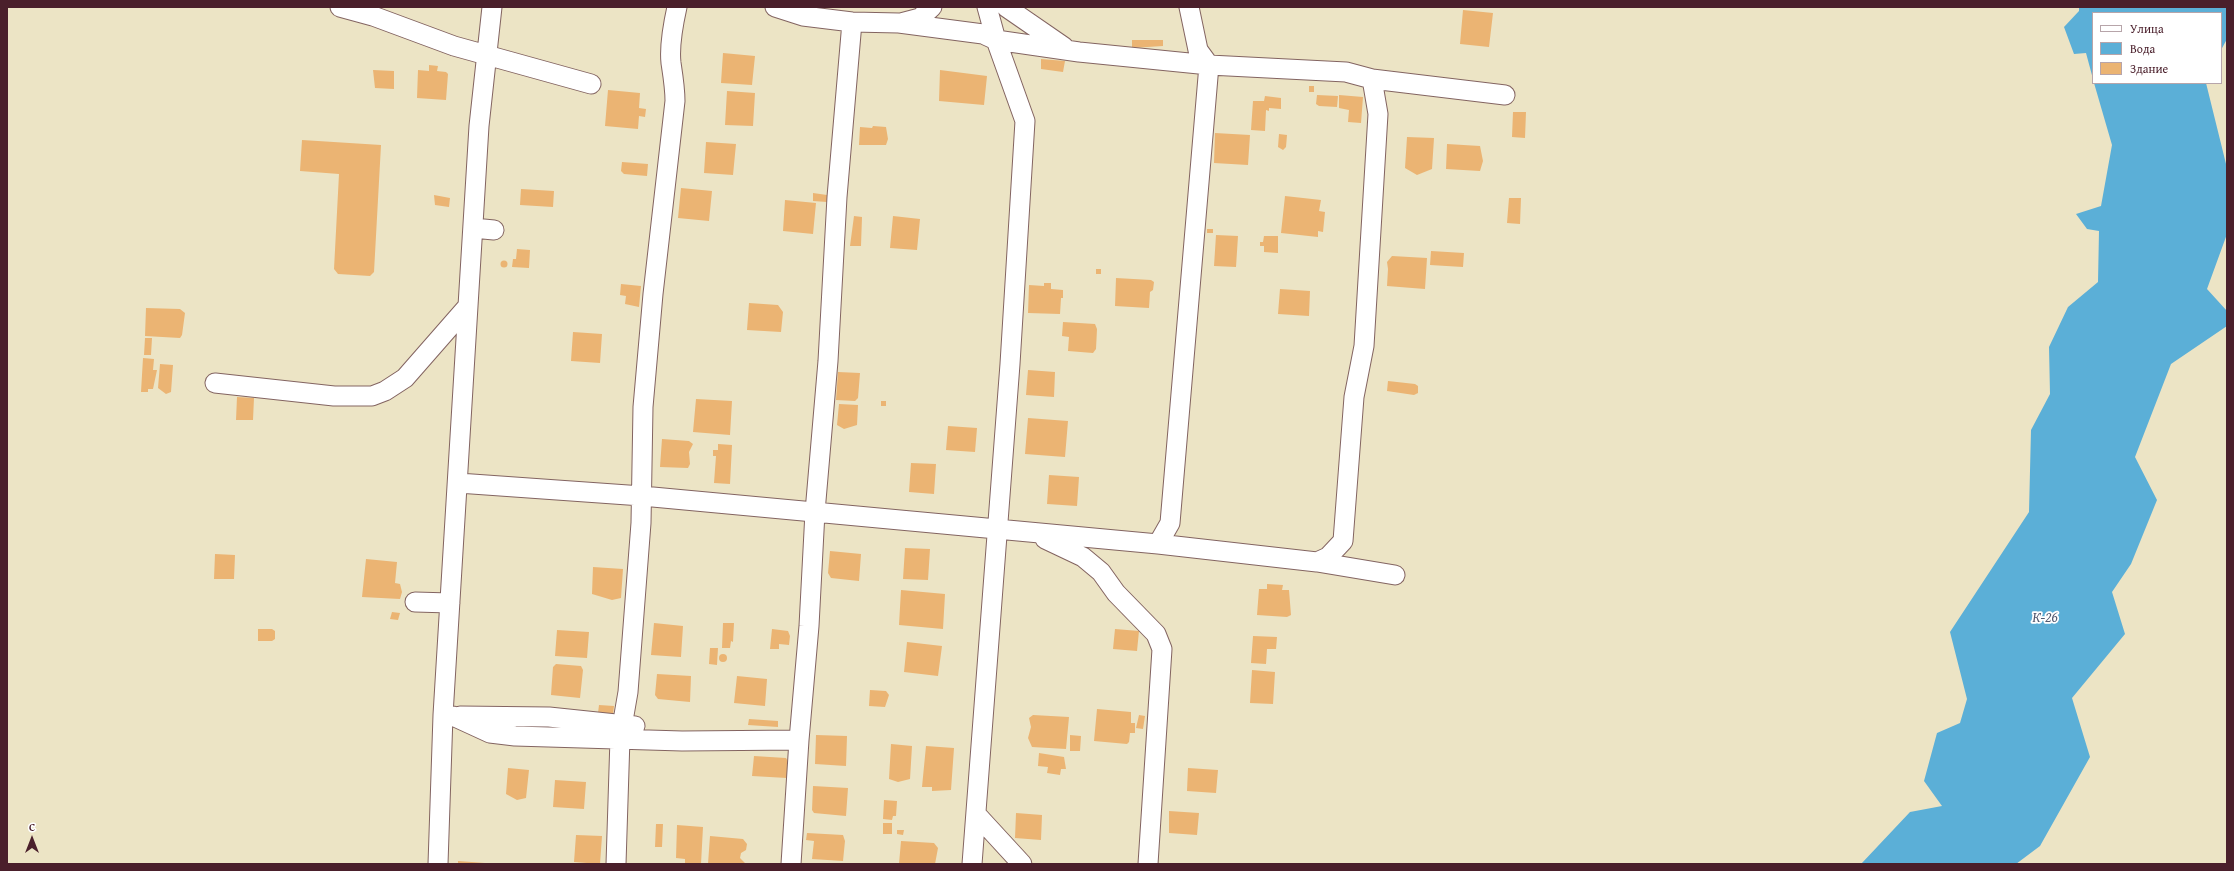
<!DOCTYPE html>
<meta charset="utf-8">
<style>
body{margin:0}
#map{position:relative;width:2234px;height:871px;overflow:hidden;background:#ece4c5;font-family:"Gentium Book Plus",serif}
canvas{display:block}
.frame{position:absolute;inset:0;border:8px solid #4a1f2b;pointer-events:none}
.legend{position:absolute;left:2092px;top:12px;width:130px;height:72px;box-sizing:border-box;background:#fff;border:1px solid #b7a5aa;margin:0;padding:5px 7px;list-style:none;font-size:12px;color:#4a1f2b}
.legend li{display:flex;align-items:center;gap:8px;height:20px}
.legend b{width:20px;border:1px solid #b7a5aa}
.north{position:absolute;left:12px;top:819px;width:40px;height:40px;-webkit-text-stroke:3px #fff;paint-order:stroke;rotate:0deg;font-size:11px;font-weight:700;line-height:16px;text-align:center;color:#4a1f2b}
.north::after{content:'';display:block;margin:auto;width:14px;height:18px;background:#4a1f2b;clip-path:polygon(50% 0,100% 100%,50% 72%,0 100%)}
</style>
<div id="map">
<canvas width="2234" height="871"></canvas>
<div class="frame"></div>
<ul class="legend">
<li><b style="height:5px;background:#fff"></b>Улица</li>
<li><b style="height:11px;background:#5bafd7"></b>Вода</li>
<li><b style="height:11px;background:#ebb473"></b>Здание</li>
</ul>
<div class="north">С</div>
</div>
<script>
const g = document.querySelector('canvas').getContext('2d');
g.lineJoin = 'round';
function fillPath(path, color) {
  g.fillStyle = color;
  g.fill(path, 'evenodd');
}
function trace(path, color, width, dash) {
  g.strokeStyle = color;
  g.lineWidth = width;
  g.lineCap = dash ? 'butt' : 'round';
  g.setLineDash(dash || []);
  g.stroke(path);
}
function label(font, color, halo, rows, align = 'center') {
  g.font = font + ' "Gentium Book Plus",serif';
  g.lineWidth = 3.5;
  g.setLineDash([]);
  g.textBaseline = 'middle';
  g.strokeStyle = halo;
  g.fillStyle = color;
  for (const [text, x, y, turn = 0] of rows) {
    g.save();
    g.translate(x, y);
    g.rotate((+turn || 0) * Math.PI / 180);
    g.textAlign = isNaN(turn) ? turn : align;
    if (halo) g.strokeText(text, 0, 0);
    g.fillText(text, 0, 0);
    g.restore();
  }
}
fillPath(new Path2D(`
 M2079 7H2227V39L2221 50V13H2093V79L2086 53 2074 54 2064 27 2079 11Z
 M2094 83H2206L2227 168V234L2207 289 2227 311V326L2171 364 2135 457 2157 500 2131 564 2112 592 2125 634 2072 698 2090 757 2040 846 2016 864H1861L1910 812 1942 806 1924 781 1937 733 1960 723 1967 699 1950 632 2029 512 2031 430 2050 394 2049 347 2068 307 2098 282 2099 231 2087 229 2076 214 2101 206 2112 145Z`), '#5bafd7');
fillPath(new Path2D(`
 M1463 10 1493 13 1489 47 1460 44Z
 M1132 40H1163V46L1132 48Z
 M723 53 755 56 752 85 721 83Z
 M1041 59 1065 61 1063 72 1041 69Z
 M429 65 438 66 437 71 446 72 448 74 446 100 417 98 418 70 429 71Z
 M373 70 394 71V89L375 88Z
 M940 70 987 76 984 105 939 101Z
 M1309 86H1314V92H1309Z
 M608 90 640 93 639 108 646 109 645 117 639 116 638 129 605 126Z
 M727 91 755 93 753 126 725 125Z
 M1317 95 1338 96 1337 107 1319 106 1316 104Z
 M1339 95 1363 97 1361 123 1348 122 1349 110 1339 108Z
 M1265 96 1281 98V109L1269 108V111L1266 110 1265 131 1251 130 1253 101H1264Z
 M1513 112H1526L1525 138 1512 137Z
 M873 126 886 127 888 139 886 145H859L860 127 872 128Z
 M1215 133 1250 135 1248 165 1214 163Z
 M1279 134 1287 135 1286 147 1283 150 1278 147Z
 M1407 137 1434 138 1432 169 1417 175 1405 168Z
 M302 140 381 145 374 272 370 276 338 274 334 269 339 174 300 171Z
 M706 142 736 144 733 175 704 173Z
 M1447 144 1480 146 1483 161 1480 171 1446 169Z
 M622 162 648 164 647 176 624 174 621 171Z
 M681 188 712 191 709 221 678 218Z
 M521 189 554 191 553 207 520 205Z
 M813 193 827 195V202L813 201Z
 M434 195 450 198 449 207 435 205Z
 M1285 196 1321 200 1319 211 1325 212 1323 232 1318 231V237L1281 233Z
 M1509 198H1521L1520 224 1507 223Z
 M785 200 816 203 813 234 783 231Z
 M854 216 862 217 861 246H850Z
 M893 216 920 219 917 250 890 248Z
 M1207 229H1213V233H1207Z
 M1216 235 1238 236 1236 267 1214 266Z
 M1264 236H1278V253L1264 252V246H1260V242H1263Z
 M517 249 530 250 529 268 512 267 513 259H516Z
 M1431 251 1464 253 1463 267 1430 265Z
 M1392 256 1427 258 1425 289 1387 286 1388 269 1387 262Z
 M500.5 264a3.5 3.5 0 1 1 7 0a3.5 3.5 0 1 1-7 0Z
 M1096 269H1101V274H1096Z
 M1116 278 1151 280 1154 282 1153 290 1150 292 1149 308 1115 306Z
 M1044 283H1051V289L1063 290V298H1061L1060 314 1028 313 1029 285 1044 286Z
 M621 284 641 286 639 307 625 304 626 296 620 295Z
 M1280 289 1310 291 1309 316 1278 314Z
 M749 303 778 305 783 312 781 332 747 330Z
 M146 308 180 309 185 313 182 335 180 338 145 336Z
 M1063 322 1095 324 1097 329 1096 349 1093 353 1068 351 1069 337 1062 336Z
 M573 332 602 334 600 363 571 361Z
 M145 338H152L151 355H144Z
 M143 358 154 359 153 370H157L153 389H148V392H141Z
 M160 364 173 365 171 392 166 394 158 388Z
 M1028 370 1055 372 1054 397 1026 395Z
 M838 372 860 373 858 398 855 401 836 400Z
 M1388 381 1415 384 1418 386V393L1414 395 1387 391Z
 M237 397 254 398 253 420H236Z
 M696 399 732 401 730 435 693 432Z
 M881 401H886V406H881Z
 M839 404 858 405 857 425 844 429 837 425Z
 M1028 418 1068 421 1065 457 1025 454Z
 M948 426 977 428 975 452 946 450Z
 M662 439 689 441 693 444 689 452 690 464 688 468 660 467Z
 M718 444 732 445 730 484 714 483 716 456H713V450H718Z
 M911 463 936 464 934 494 909 492Z
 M1049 475 1079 477 1077 506 1047 504Z
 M905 548 930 549 928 580 903 579Z
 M830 551 861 554 859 581 831 578 828 573Z
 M215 554 235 555 234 579H214Z
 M366 559 397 562 395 583 400 584 402 592 400 599 362 597Z
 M593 567 623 569 621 598 612 600 592 594Z
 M1267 584 1283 585 1282 590H1289L1291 615 1287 617 1257 615 1259 589H1267Z
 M901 590 945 594 943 629 899 625Z
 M392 612 400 613 398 620 390 619Z
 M654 623 683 626 681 657 651 655Z
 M723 623H734L733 642 731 641 730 648H722Z
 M258 629H272L275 631V639L272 641H258Z
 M772 629 788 631 790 636 789 645 779 644V649H770Z
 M1115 629 1139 631 1137 651 1113 649Z
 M557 630 589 632 587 658 555 656Z
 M1253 636 1277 637 1276 649H1267L1266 664 1251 663Z
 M907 642 942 646 938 676 904 672Z
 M710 648H718L717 665 709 664Z
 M719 658a4 4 0 1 1 8 0a4 4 0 1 1-8 0Z
 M556 664 581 666 583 670 580 698 551 695 553 667Z
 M1252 670 1275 672 1273 704 1250 703Z
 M657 674 691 676 690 702 658 699 655 695Z
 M737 676 767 679 765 706 734 703Z
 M870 690 886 691 889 695 885 707 869 706Z
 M599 705 614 706 613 714 598 713Z
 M1097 709 1131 712V723H1135V733H1130L1129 742 1127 744 1094 741Z
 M1033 715 1069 717 1066 749 1032 747 1028 738 1031 727 1029 718Z
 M1139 715 1145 716 1143 729 1136 728Z
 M749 719 778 721V727L748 725Z
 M816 735 847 736 846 766 815 764Z
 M1070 735 1081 736 1080 751H1070Z
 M891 744 912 746 910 779 898 782 889 779Z
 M926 746 954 748 951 790 932 791V787H922Z
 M1039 753 1064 757 1066 769H1061L1060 775 1047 773 1048 767 1038 766Z
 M754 756 786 758 790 765 787 778 752 776Z
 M508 768 529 770 526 798 517 800 506 794Z
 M1188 768 1218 770 1216 793 1187 791Z
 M555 780 586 782 584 809 553 807Z
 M813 786 848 788 846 816 814 813 812 810Z
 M884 800 897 801 896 816H893L892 820 883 819Z
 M1169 811 1199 813 1197 835 1169 833Z
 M1016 813 1042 815 1041 840 1015 838Z
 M883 823H892V834H883Z
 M656 824H663L662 847H655Z
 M677 825 703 827 701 864 685 863V859L676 858Z
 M897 830H904L903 835 897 834Z
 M807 833 843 835 845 841 843 861 812 859 814 841 806 840Z
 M576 835 602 836 600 864 574 862Z
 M710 836 743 839 747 844 746 850 741 853 740 858 746 864H708Z
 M901 841 934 843 938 848 935 864H899Z
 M458 861 485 863V864H458Z`), '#ebb473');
const street = new Path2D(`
 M340 7 373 16 454 46 591 84
 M775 7 803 16 852 22 899 23 983 34 996 40 1079 52 1209 65 1346 72 1372 79 1505 95
 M1006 7 1064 47
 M901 23 920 18 932 7
 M473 228 494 230
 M215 383 334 396H372L385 391 405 378 468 306
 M458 483 642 496 1158 544 1317 562 1395 575
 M1045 539 1083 557 1101 572 1116 593 1156 634 1162 649 1148 864
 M1158 544 1170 523 1209 65 1198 50 1189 7
 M1317 562 1328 557 1343 541 1354 397 1364 346 1378 114 1372 79
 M415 602 450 603
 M453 716 490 733 515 736 682 741 799 740
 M460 716 549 717 635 726
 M976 814 1022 864
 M438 864 443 715 479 126 492 7
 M616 864 620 738 628 692 641 523 643 407 653 294 675 101C675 88 673 76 671 63 669 45 673 25 677 7
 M791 864 799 740 809 626 815 512 828 361 837 197 852 22
 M972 864 1010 364 1025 121 996 40 987 7`);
trace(street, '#836461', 21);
trace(street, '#fff', 19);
label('italic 15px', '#515970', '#fff', [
 ["К-26",2045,618]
]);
</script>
